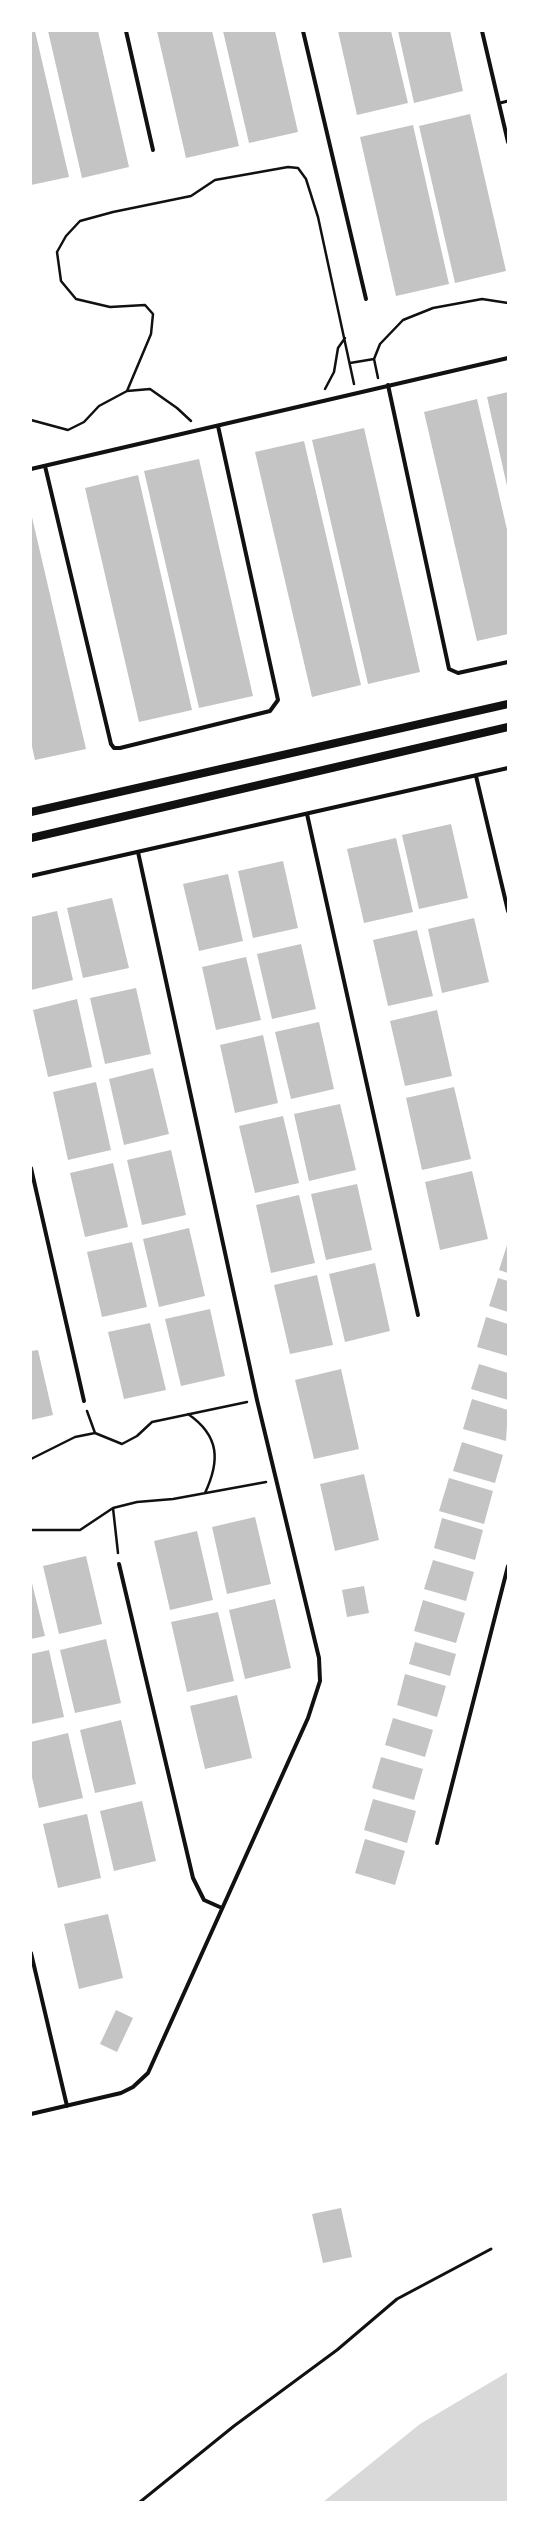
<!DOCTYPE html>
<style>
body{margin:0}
#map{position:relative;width:539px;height:2533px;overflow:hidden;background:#fff;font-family:Lato,sans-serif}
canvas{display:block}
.frame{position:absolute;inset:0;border:32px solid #fff;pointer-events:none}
</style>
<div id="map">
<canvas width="539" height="2533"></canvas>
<div class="frame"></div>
</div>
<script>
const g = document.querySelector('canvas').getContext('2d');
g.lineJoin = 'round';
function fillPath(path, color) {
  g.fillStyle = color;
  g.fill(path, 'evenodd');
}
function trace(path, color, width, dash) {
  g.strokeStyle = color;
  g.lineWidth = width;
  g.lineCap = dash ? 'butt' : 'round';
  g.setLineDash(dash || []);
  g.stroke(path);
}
fillPath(new Path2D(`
 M508 2372V2502H323L420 2424Z`), '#d9d9d9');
fillPath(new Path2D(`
 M31 31H35L69 177 31 185Z
 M48 31H98L129 167 82 178Z
 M157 31H212L239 146 186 158Z
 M223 31H275L298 132 249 143Z
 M338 31H391L408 103 357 115Z
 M398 31H450L463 91 414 103Z
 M470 114 506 271 455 283 419 126Z
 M413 125 449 284 396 296 360 137Z
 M508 392V486H507L487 397Z
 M477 399 508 534V634L477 641 424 412Z
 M364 428 420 672 368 684 312 440Z
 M304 441 361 685 312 697 255 452Z
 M199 459 253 696 199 708 144 471Z
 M138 475 192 710 139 722 85 488Z
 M31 513 86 749 35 760 31 742Z
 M451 824 468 898 419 909 402 835Z
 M396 838 413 912 364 923 347 849Z
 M283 861 298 928 253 938 238 871Z
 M228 874 243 941 199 951 183 884Z
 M112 898 129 968 83 978 67 908Z
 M57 911 73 980 31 990V917Z
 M474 918 489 982 442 993 428 929Z
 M417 930 433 996 388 1006 373 940Z
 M301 944 316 1009 272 1019 257 954Z
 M246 957 261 1020 216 1030 202 967Z
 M136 988 151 1054 105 1064 90 998Z
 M77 999 92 1067 48 1077 33 1010Z
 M437 1010 452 1076 405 1086 390 1021Z
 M319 1022 334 1089 291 1099 275 1032Z
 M263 1035 278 1103 235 1113 220 1045Z
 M153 1068 169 1134 124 1145 109 1079Z
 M96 1082 111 1150 68 1160 53 1092Z
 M454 1087 471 1159 422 1170 406 1098Z
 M340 1104 356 1170 309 1181 294 1114Z
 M283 1116 299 1183 255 1193 239 1126Z
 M171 1150 186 1215 142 1225 127 1160Z
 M113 1163 128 1227 85 1237 70 1173Z
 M472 1171 488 1239 440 1250 425 1182Z
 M357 1184 372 1250 326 1260 311 1194Z
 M299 1195 315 1263 271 1273 256 1205Z
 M189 1228 205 1296 159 1307 143 1239Z
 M132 1242 147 1307 102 1317 87 1252Z
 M508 1242V1273L499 1270Z
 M375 1263 390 1331 345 1342 329 1274Z
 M317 1275 333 1345 290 1354 274 1285Z
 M498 1278 508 1281V1312L489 1306Z
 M210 1309 225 1376 181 1386 165 1319Z
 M486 1317 508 1324V1356L477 1347Z
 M150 1323 166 1390 124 1399 108 1332Z
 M38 1350 53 1415 31 1420V1351Z
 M479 1364 508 1373V1400L471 1389Z
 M341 1369 359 1449 314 1459 295 1380Z
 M472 1399 508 1410 506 1441 463 1429Z
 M462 1442 503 1455 495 1483 453 1471Z
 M364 1474 379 1540 335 1551 320 1484Z
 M449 1478 493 1491 484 1524 439 1511Z
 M255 1517 271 1584 227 1594 212 1527Z
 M442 1518 483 1530 475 1560 434 1548Z
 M197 1531 213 1600 170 1610 154 1541Z
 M86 1556 102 1624 59 1634 43 1566Z
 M433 1560 474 1572 466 1601 424 1589Z
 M31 1579 45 1636 31 1639Z
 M364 1586 369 1613 347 1617 342 1590Z
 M275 1599 291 1668 245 1679 229 1610Z
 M423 1600 465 1613 456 1643 414 1631Z
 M218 1612 234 1681 187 1692 171 1622Z
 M106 1639 121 1703 75 1713 60 1650Z
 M415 1642 456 1654 450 1676 409 1664Z
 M49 1650 64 1717 31 1724V1654Z
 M405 1674 446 1686 437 1717 397 1705Z
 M237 1695 252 1758 205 1769 190 1706Z
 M393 1718 433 1730 425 1757 385 1745Z
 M121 1720 136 1784 95 1793 80 1730Z
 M68 1733 83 1798 39 1808 31 1773V1742Z
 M381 1757 423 1769 414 1800 372 1788Z
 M373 1799 416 1811 407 1843 364 1830Z
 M142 1801 156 1861 114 1871 100 1811Z
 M87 1814 101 1878 58 1888 43 1824Z
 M365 1839 405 1851 395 1885 355 1873Z
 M108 1914 123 1978 79 1989 64 1924Z
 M116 2010 133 2018 117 2052 100 2044Z
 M341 2208 352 2257 323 2263 312 2214Z`), '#c4c4c4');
trace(new Path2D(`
 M350 363 374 359
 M378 378 374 359 380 344 403 320 433 308 482 299 508 303
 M325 389 334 372 338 348 345 338
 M127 391 151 334 153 314 145 305 110 307 76 299 61 281 57 252 66 236 80 221 113 212 191 196 215 180 288 167 298 168 306 179 318 217 354 384
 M31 420 68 430 84 422 99 406 127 391 150 389 177 408 191 421
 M87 1411 95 1433
 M188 1414C220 1436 220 1461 205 1493
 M31 1459 75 1437 95 1433 122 1444 137 1436 152 1422 247 1402
 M113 1508 118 1553
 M31 1530H80L113 1508 137 1502 173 1499 266 1482`), '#111', 2.5);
trace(new Path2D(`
 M500 103 508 101
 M140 2502 234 2426 337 2350 397 2299 491 2249`), '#111', 3);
trace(new Path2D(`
 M126 31 153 150
 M303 31 366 299
 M482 31 508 142
 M388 385 449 669 458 673 508 662
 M45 466 111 744 114 748H120L270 711 278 700 218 426
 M31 469 508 358
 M476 776 508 911
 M307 814 418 1315
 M31 876 508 768
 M31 1168 84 1401
 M119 1564 193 1878 204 1900 222 1908
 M437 1843 508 1566
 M31 1953 67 2106
 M31 2114 121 2093 133 2087 148 2073 308 1718 320 1681 319 1658 257 1400 138 852`), '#111', 4);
trace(new Path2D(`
 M31 812 508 704
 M31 838 508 727`), '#111', 8);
</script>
